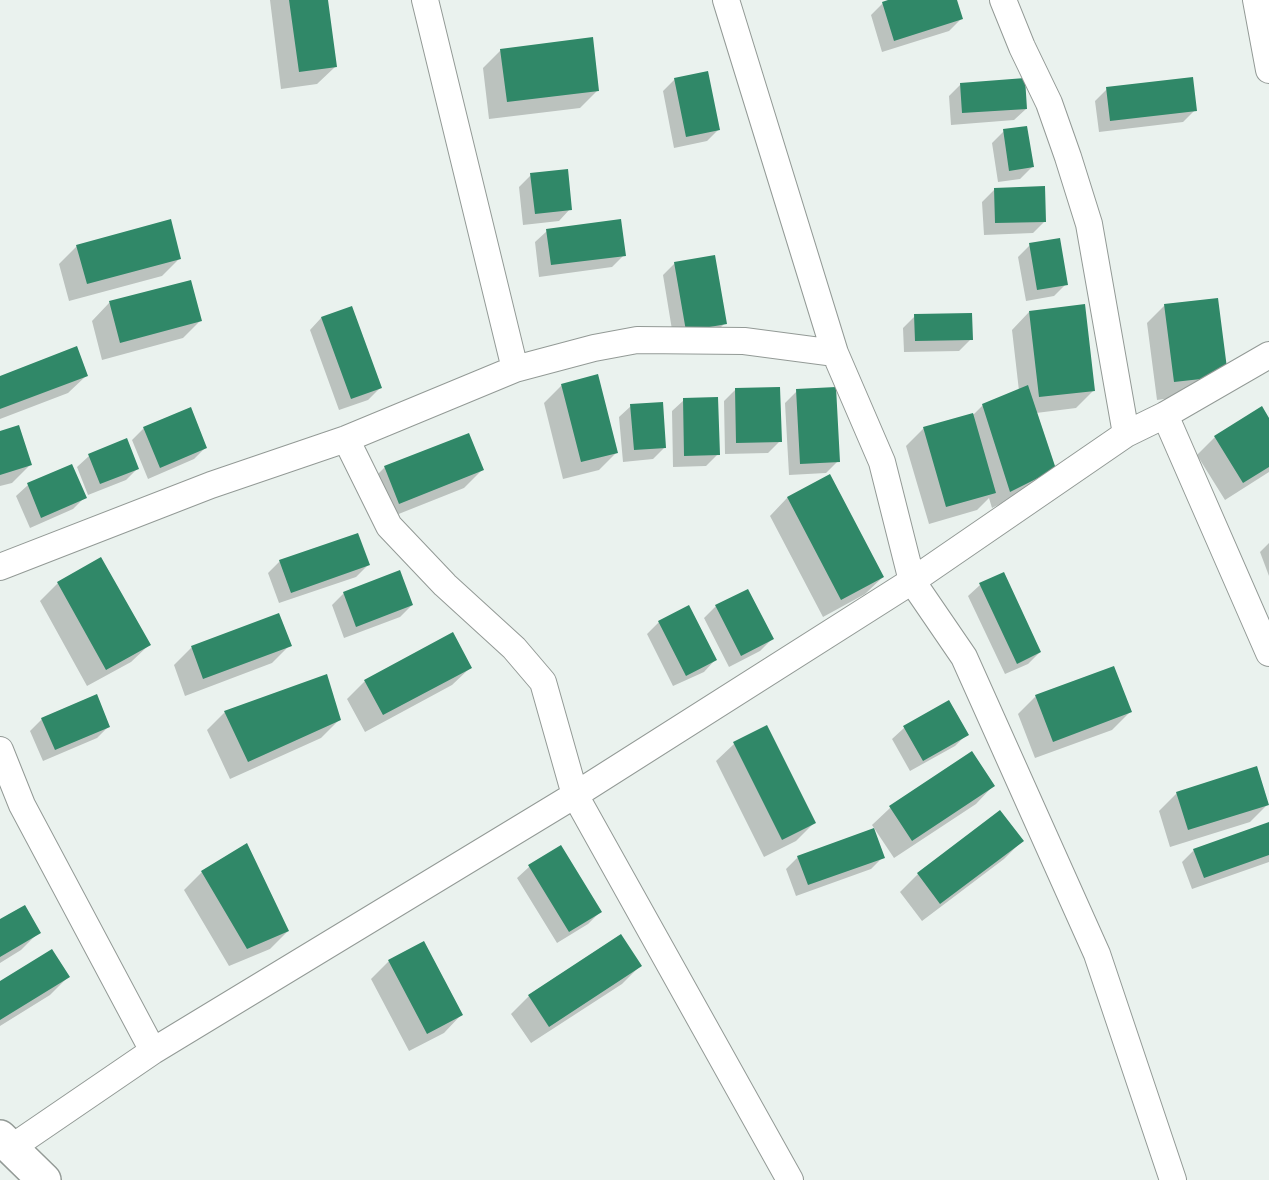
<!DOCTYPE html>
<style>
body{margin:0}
canvas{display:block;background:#eaf2ee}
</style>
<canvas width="1269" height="1180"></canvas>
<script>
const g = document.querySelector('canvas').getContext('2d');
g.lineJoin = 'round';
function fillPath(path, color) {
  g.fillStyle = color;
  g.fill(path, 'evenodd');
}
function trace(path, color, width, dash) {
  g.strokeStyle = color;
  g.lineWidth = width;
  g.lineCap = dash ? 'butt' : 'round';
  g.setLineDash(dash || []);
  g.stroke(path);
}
fillPath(new Path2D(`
 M270 0H326L335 67 317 84 281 89Z
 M893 0H955L961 19 949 31 882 52 871 15 883 3Z
 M501 50 598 90 580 108 489 119 483 68Z
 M675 79 719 129 707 141 674 148 663 91Z
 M961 84 1026 109 1014 120 951 125 949 96Z
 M1107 89 1195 110 1183 122 1099 132 1095 101Z
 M1004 131 1032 167 1020 179 998 182 992 143Z
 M531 175 570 209 559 221 523 225 519 187Z
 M994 190 1045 221 1033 233 984 235 982 202Z
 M547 231 624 255 612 267 539 277 535 242Z
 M1030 245 1066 284 1054 296 1026 301 1018 257Z
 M77 246 180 258 162 276 69 301 59 264Z
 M675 263 725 323 713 335 674 342 663 275Z
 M190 282 201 320 183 338 102 360 92 321 109 303Z
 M1216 299 1208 393 1157 400 1147 323 1165 305Z
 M351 308 380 388 368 400 339 410 310 330 321 318Z
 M1029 312 1094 390 1076 408 1036 413 1054 468 1036 486 992 508 989 498 977 510 929 524 906 446 924 428 974 414 983 405 1019 391 1012 330Z
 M915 316 971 339 959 351 904 352 903 328Z
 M86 376 68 393 0 419V378Z
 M562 385 617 452 599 470 563 479 544 403Z
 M736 389 780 441 768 453 725 454 724 401Z
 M797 391 838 461 826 473 789 475 785 403Z
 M684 400 718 454 706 466 673 467 672 411Z
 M631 406 665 447 653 459 623 462 619 417Z
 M1261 408 1269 421V472L1225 500 1197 455 1215 437Z
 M144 428 206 447 194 459 148 479 132 440Z
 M0 433 30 465 12 483 0 486Z
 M89 456 138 468 126 480 88 495 77 467Z
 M71 466 85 497 73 509 30 528 16 496 28 485Z
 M385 467 482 470 464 488 381 521 367 485Z
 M830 476 883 577 865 594 823 617 770 516 787 498Z
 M1269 543V576L1260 552Z
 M280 561 368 565 356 577 279 603 268 573Z
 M58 583 149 645 131 662 87 686 40 601Z
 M980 585 1040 652 1028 664 1005 674 968 596Z
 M344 593 412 605 400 617 344 638 332 605Z
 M716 606 772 639 760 651 729 667 704 618Z
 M279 615 290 645 272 663 185 696 174 665 191 648Z
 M659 622 715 660 704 672 673 686 647 634Z
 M470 668 452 685 365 732 347 699 365 681Z
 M1036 696 1130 712 1112 730 1035 758 1018 714Z
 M949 702 967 734 955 746 910 771 892 739 904 728Z
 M225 712 339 720 321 738 230 779 207 730Z
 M42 719 109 726 97 738 43 761 30 731Z
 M766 728 814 823 796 841 764 857 716 761 734 744Z
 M972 754 993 786 976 804 894 858 872 825 890 808Z
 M1177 793 1268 804 1250 822 1170 847 1159 811Z
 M1000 812 1022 841 1004 859 922 921 900 892 918 874Z
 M1269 823V862L1192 889 1182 862 1194 850Z
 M560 848 600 912 588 924 557 943 517 878 529 867Z
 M798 857H883L871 869 796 896 786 869Z
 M202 872 288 931 270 949 229 966 184 890Z
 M0 921 39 932 21 950 0 963Z
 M389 961 461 1015 444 1033 409 1051 371 979Z
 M640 966 622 984 531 1043 511 1014 529 996Z
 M68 977 50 995 0 1026V982Z`), '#0003');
fillPath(new Path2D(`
 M289 0H328L337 67 299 72Z
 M888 0H957L963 19 894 41 882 2Z
 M593 37 599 91 507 102 500 49Z
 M708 71 720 130 686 137 674 78Z
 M1193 77 1197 111 1110 121 1106 87Z
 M1025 78 1027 109 962 113 960 83Z
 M1027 126 1034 167 1009 171 1003 129Z
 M568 169 572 210 535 214 530 173Z
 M1045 186 1046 222 995 223 994 188Z
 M171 219 181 259 87 284 76 245Z
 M621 219 626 256 551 265 546 229Z
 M1060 238 1068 285 1037 290 1029 243Z
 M715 255 727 324 686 331 674 262Z
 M191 280 202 321 120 343 109 301Z
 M1218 298 1228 376 1174 382 1164 304Z
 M1085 304 1095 391 1039 397 1029 311Z
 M352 306 382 388 351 399 321 317Z
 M972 313 973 340 915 341 914 314Z
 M77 346 88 376 0 409V376Z
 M598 374 618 453 581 462 561 384Z
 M1028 385 1056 469 1010 492 982 404Z
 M780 387 782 442 736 443 735 388Z
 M836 387 840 462 800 464 796 389Z
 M718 397 720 455 684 456 683 398Z
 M663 402 666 448 634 450 630 404Z
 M1262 406 1269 418V467L1243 483 1214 436Z
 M191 407 207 448 160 468 143 427Z
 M973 413 996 493 946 507 923 427Z
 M19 425 32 465 0 475V431Z
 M469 433 484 470 399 504 384 466Z
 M127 438 139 469 100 484 88 454Z
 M72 464 87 498 41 518 27 483Z
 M830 474 884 577 841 600 787 497Z
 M358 533 370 565 291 593 279 560Z
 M101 557 151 645 106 670 57 582Z
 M400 570 413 605 356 627 343 592Z
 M1004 572 1041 652 1017 664 979 583Z
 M748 589 774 639 741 656 715 605Z
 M689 605 717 660 686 676 658 621Z
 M279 613 292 646 203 679 191 646Z
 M453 632 472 668 383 715 364 680Z
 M1114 666 1132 712 1053 742 1035 695Z
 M327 674 341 720 248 762 224 711Z
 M97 694 110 727 55 750 41 718Z
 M949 700 969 735 923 761 903 726Z
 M767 725 816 823 782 840 733 742Z
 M972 751 995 786 912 841 889 806Z
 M1257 766 1269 805 1188 830 1176 792Z
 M1000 810 1024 841 940 904 917 873Z
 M1269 822V855L1204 878 1193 849Z
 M874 828 885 858 808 885 797 856Z
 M247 843 289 931 247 949 201 871Z
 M561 845 602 912 569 932 528 865Z
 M25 905 41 933 0 957V919Z
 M621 934 642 966 549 1027 528 995Z
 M424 941 463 1015 427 1034 388 960Z
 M52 949 70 977 0 1020V981Z`), '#308868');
const street = new Path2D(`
 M425 0 515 369
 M726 0 835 353 882 462 912 581 964 657 1097 954 1173 1180
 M1003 0 1022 47 1049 103 1068 157 1089 224 1126 434
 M1256 0 1269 70
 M1165 415 1269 653
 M346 439 389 526 445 585 514 648 543 682 575 795 790 1180
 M0 567 211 485 346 439 515 369 594 348 637 340 744 341 835 353
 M0 750 22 805 153 1051
 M11 1148 153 1051 575 795 912 581 1126 434 1165 415 1269 355`);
const secondary = new Path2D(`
 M0 1137 44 1180`);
trace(street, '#939a96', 28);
trace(secondary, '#939a96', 36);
trace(street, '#fff', 26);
trace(secondary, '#fff', 33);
</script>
